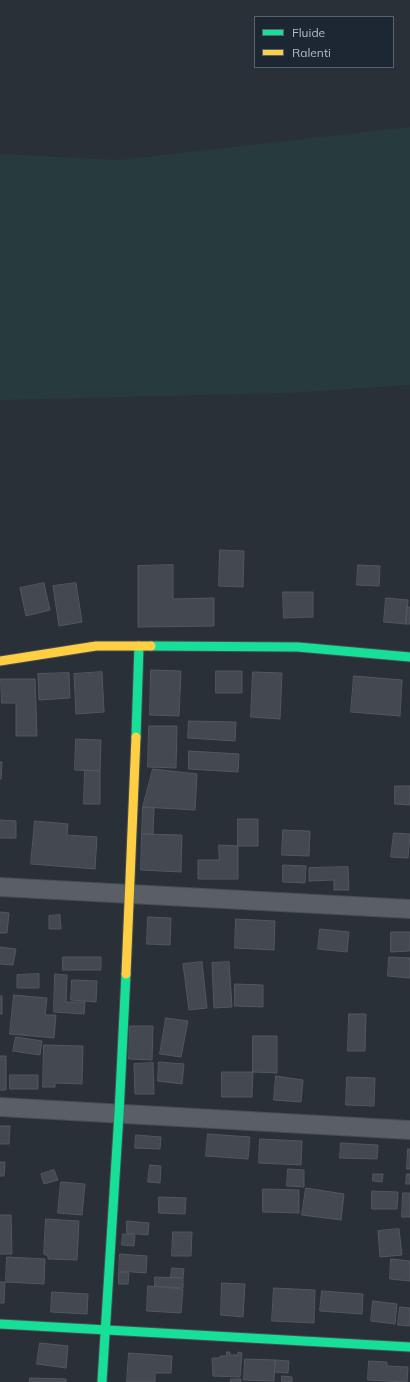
<!DOCTYPE html>
<style>
body{margin:0}
#map{position:relative;width:410px;height:1382px;overflow:hidden;background:#2a3038;font-family:Mulish,sans-serif}
canvas{display:block}
.legend{position:absolute;left:254px;top:16px;width:140px;height:52px;box-sizing:border-box;background:#1d2633;border:1px solid #59626f;margin:0;padding:5px 7px;list-style:none;font-size:12px;color:#b4bcc9}
.legend li{display:flex;align-items:center;gap:8px;height:20px}
.legend b{width:20px;border:1px solid #59626f}
</style>
<div id="map">
<canvas width="410" height="1382"></canvas>
<ul class="legend">
<li><b style="height:5px;background:#16e098"></b>Fluide</li>
<li><b style="height:5px;background:#ffcf43"></b>Ralenti</li>
</ul>
</div>
<script>
const g = document.querySelector('canvas').getContext('2d');
g.lineJoin = 'round';
function fillPath(path, color) {
  g.fillStyle = color;
  g.fill(path, 'evenodd');
}
function trace(path, color, width, dash) {
  g.strokeStyle = color;
  g.lineWidth = width;
  g.lineCap = dash ? 'butt' : 'round';
  g.setLineDash(dash || []);
  g.stroke(path);
}
fillPath(new Path2D(`
 M410 127V385L289 393 0 400V154L119 160Z`), '#273a3e');
const building = new Path2D(`
 M220 550 244 551 243 587 219 586Z
 M173 565V599L214 598V626L138 627V566Z
 M358 565 380 566 379 586 357 585Z
 M44 583 50 610 26 616 20 588Z
 M76 583 82 622 59 626 53 586Z
 M283 592H313V617L284 618Z
 M386 598 408 600 406 624 384 622Z
 M407 607H410V624H406Z
 M151 670 181 671 179 716 150 715Z
 M216 671H242V693H216Z
 M102 672 104 712 76 714 74 674Z
 M253 672 282 673 280 719 251 717Z
 M69 673 70 698 39 700 38 674Z
 M354 676 402 680 400 716 351 712Z
 M1 679H35L37 736H16V703H2Z
 M189 721 236 722 235 741 188 738Z
 M149 726H177L176 768 148 767Z
 M76 739 101 740 100 771 75 770Z
 M189 751 239 754 238 772 189 769Z
 M0 762H2L1 779H0Z
 M153 769 197 774 195 810 143 807Z
 M85 770 100 771V804H84Z
 M395 786H410V805L395 804Z
 M143 807 154 808 153 834H142Z
 M238 819H258V846H238Z
 M0 820 16 821V838H0Z
 M35 821 68 824 67 835 97 837 95 869 31 864Z
 M283 830 310 831 309 856 282 855Z
 M394 833 410 834 408 858 391 857Z
 M142 834 182 835 181 872 141 870Z
 M219 845 238 846V879H198V860H219Z
 M283 865 306 866 305 883 283 882Z
 M348 867 349 890H334V880L309 881V868Z
 M0 912 9 913 7 933H0Z
 M60 915 61 929H49V916Z
 M148 917 171 918 170 945 147 944Z
 M236 919 275 921 274 950 235 948Z
 M320 929 349 932 347 952 318 949Z
 M391 932H410V951L391 952Z
 M0 947 16 949 13 965 0 964Z
 M63 957H101V970H63Z
 M389 957 410 958V978L388 976Z
 M202 962 207 1008 189 1010 183 964Z
 M229 962 232 1007 214 1008 212 963Z
 M39 974V988H17V975Z
 M55 974 67 975 66 1002H85L84 1014 54 1012Z
 M72 980 97 981 96 1002 71 1000Z
 M235 984 263 985V1007L235 1006Z
 M14 995 47 998 45 1015H56L54 1038 10 1034Z
 M0 996H2V1014H0Z
 M349 1014H366L365 1051H348Z
 M166 1018 188 1021 181 1057 160 1054Z
 M130 1026H153L152 1060 129 1059Z
 M253 1036H277V1073L253 1072Z
 M16 1037 42 1041 40 1055 13 1051Z
 M44 1045 83 1046 82 1084 55 1083V1087H43Z
 M0 1056H6V1090H0Z
 M159 1062 184 1064 182 1084 158 1081Z
 M153 1063 154 1094H135L134 1064Z
 M222 1072H253L252 1097H222Z
 M10 1075H38V1089H10Z
 M276 1076 303 1080 301 1102 274 1100Z
 M347 1077 375 1078 374 1106 346 1105Z
 M0 1126H10L9 1144H0Z
 M208 1134 250 1137 248 1159 206 1156Z
 M136 1135 161 1137 160 1149 135 1148Z
 M260 1139 302 1141 301 1165 259 1163Z
 M341 1143 378 1145 377 1159 340 1158Z
 M408 1149H410V1169H407Z
 M0 1162H5L4 1176H0Z
 M150 1165 161 1166 160 1183 148 1182Z
 M288 1169 304 1170V1187L287 1186Z
 M54 1170 58 1180 44 1184 41 1174Z
 M373 1174H383L382 1182 373 1181Z
 M407 1174H410V1184H406Z
 M61 1182 85 1184 82 1215 58 1213Z
 M306 1188 344 1194 341 1220 302 1215Z
 M263 1189 299 1190V1213L263 1212Z
 M372 1191 398 1192 397 1209H372Z
 M403 1193H410V1217H402Z
 M159 1197 186 1198 185 1214 159 1213Z
 M0 1215H11L12 1254H0Z
 M46 1219 79 1221 77 1260 48 1259V1256L44 1254Z
 M127 1221 149 1223 148 1235 127 1233Z
 M399 1229 402 1255 380 1257 378 1231Z
 M173 1232H192L191 1256H172Z
 M123 1234 135 1235 134 1246 122 1245Z
 M120 1254 147 1256 146 1273 119 1271Z
 M7 1257 45 1259 44 1284 6 1282Z
 M391 1259 410 1261V1281L390 1279Z
 M172 1268 184 1269 183 1278 171 1277Z
 M119 1272 129 1273 128 1284H119Z
 M155 1277 183 1278V1288L155 1286Z
 M0 1282H5L4 1303H0Z
 M222 1283 245 1284 243 1317 221 1315Z
 M148 1286 183 1289 181 1313 147 1311Z
 M274 1288 315 1290 314 1323 272 1321Z
 M322 1291 363 1294 362 1314 320 1311Z
 M52 1292 88 1294 87 1314 51 1312Z
 M373 1301 397 1304 395 1324 371 1321Z
 M400 1307 410 1308V1326L398 1325Z
 M40 1343 68 1346 66 1368 37 1364Z
 M227 1352H230V1355H238V1352L242 1353 240 1377 213 1376 212 1358H220V1356H226Z
 M129 1353 172 1356 171 1373H155V1382H127Z
 M245 1359 275 1360 274 1381 244 1380Z
 M276 1360 289 1361 288 1373 275 1372Z
 M369 1361 387 1362V1366L408 1367 407 1382 368 1380Z
 M282 1376 292 1377V1382H282Z
 M30 1378 66 1379V1382H30Z
 M231 1379H241V1382H231Z`);
fillPath(building, '#444950');
trace(building, '#52575f', 1);
const street = new Path2D(`
 M0 887 410 909
 M0 1107 410 1130`);
const fast = new Path2D(`
 M151 646 298 647 410 657
 M136 737 139 646
 M0 1324 410 1347
 M102 1382 119 1114 126 974`);
const slow = new Path2D(`
 M0 661 96 646H151
 M126 974 136 737`);
trace(street, '#484c53', 20);
trace(fast, '#484c53', 11);
trace(slow, '#484c53', 11);
trace(street, '#5a5e66', 18);
trace(fast, '#16e098', 9);
trace(slow, '#ffcf43', 9);
</script>
